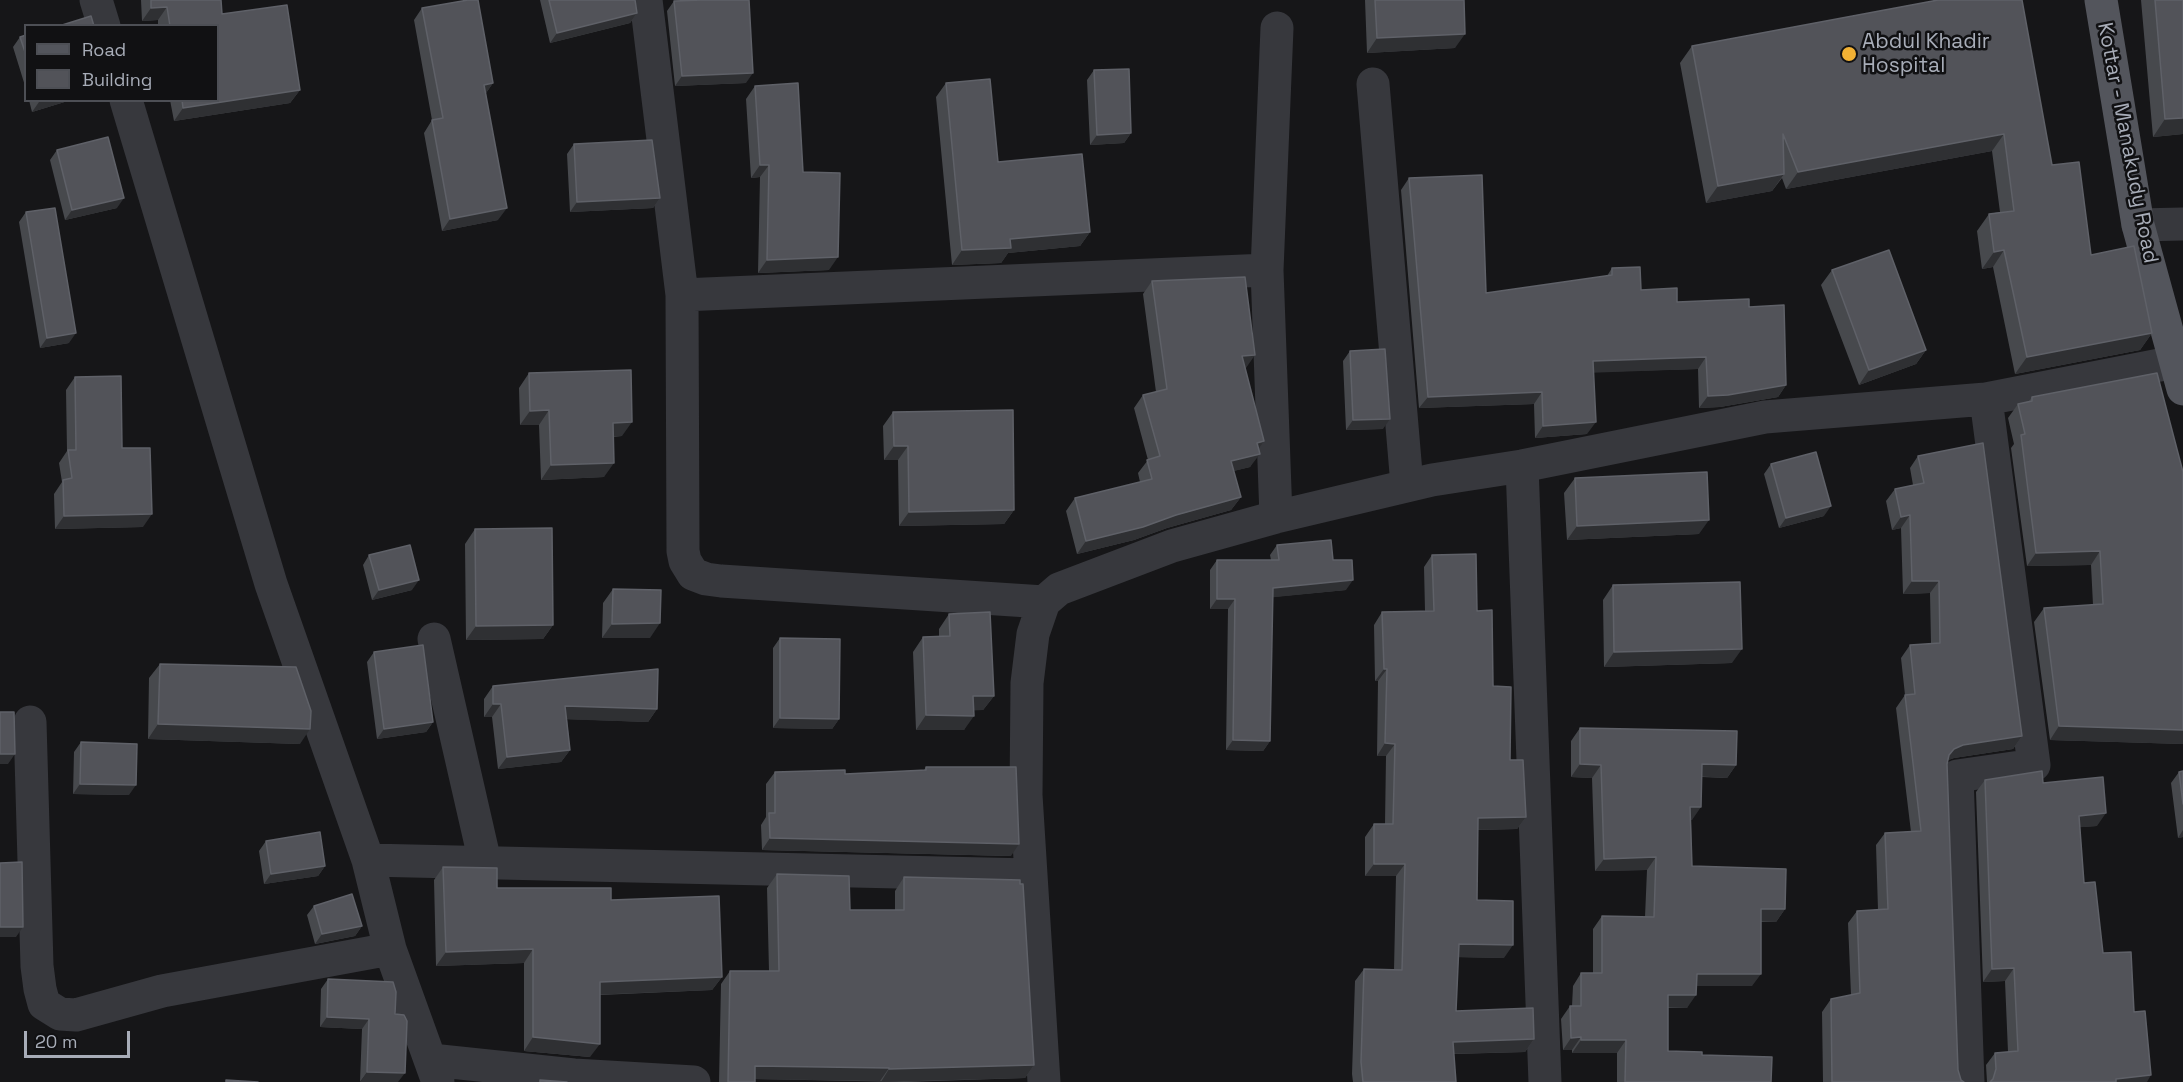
<!DOCTYPE html>
<style>
body{margin:0}
#map{position:relative;width:2183px;height:1082px;overflow:hidden;background:#161618;font-family:"Space Grotesk",sans-serif}
canvas{display:block}
.legend{position:absolute;left:24px;top:24px;width:195px;height:78px;box-sizing:border-box;background:#111113;border:2px solid #4d4f55;margin:0;padding:8px 10px;list-style:none;font-size:18px;color:#a8adb8}
.legend li{display:flex;align-items:center;gap:12px;height:30px}
.legend b{width:30px;border:2px solid #4d4f55}
.scale{position:absolute;left:24px;top:1031px;width:106px;height:27px;box-sizing:border-box;border:3px solid #a8adb8;border-top:0;padding-left:8px;font-size:18px;line-height:21px;white-space:nowrap;color:#a8adb8;-webkit-text-stroke:4px #111113;paint-order:stroke}
</style>
<div id="map">
<canvas width="2183" height="1082"></canvas>
<ul class="legend">
<li><b style="height:8px;background:#53555c"></b>Road</li>
<li><b style="height:16px;background:#525359"></b>Building</li>
</ul>
<div class="scale">20 m</div>
</div>
<script>
const g = document.querySelector('canvas').getContext('2d');
g.lineJoin = 'round';
function trace(path, color, width, dash) {
  g.strokeStyle = color;
  g.lineWidth = width;
  g.lineCap = dash ? 'butt' : 'round';
  g.setLineDash(dash || []);
  g.stroke(path);
}
function fillPath(path, color) {
  g.fillStyle = color;
  g.fill(path, 'evenodd');
}
function label(font, color, halo, rows, align = 'center') {
  g.font = font + ' "Space Grotesk",sans-serif';
  g.lineWidth = 5;
  g.setLineDash([]);
  g.textBaseline = 'middle';
  g.strokeStyle = halo;
  g.fillStyle = color;
  for (const [text, x, y, turn = 0] of rows) {
    g.save();
    g.translate(x, y);
    g.rotate((+turn || 0) * Math.PI / 180);
    g.textAlign = isNaN(turn) ? turn : align;
    if (halo) g.strokeText(text, 0, 0);
    g.fillText(text, 0, 0);
    g.restore();
  }
}
trace(new Path2D(`
 M96 0 104 26
 M646 0 682 295 683 551 685 561 693 574 706 579 721 581 1044 602
 M1373 84 1407 485
 M126 100 271 584 368 860 390 949 438 1082
 M2138 225 2183 224
 M682 295 1267 270
 M1522 466 1545 1082
 M1276 517 1267 270 1277 28
 M434 639 485 862
 M30 722 37 966 40 989 44 1004 60 1014 76 1015 162 991 390 949
 M368 860 1030 875
 M431 1060 574 1075 694 1082
 M1044 1082 1026 795 1027 683 1033 634 1044 602 1059 589 1172 546 1276 517 1432 480 1522 466 1765 417 1986 399 2175 362
 M1968 1082 1957 776 2034 765 1986 399`), '#37383d', 33);
trace(new Path2D(`
 M2101 0 2138 225 2183 389`), '#53555c', 33);
fillPath(new Path2D(`
 M141 0H221L222 14 300 90 290 103 174 121 170 100H218V26H158V20L142 21Z
 M540 0H635L637 13 630 23 550 43Z
 M1365 0H1464L1455 48 1367 53Z
 M1938 0 2052 165 2091 255 2152 333 2140 350 2015 374 1993 267 1982 269 1977 231 1989 214 2000 212 1992 151 1786 189 1782 178 1772 191 1706 203 1680 63 1692 46Z
 M2141 0H2183V134L2153 137Z
 M674 1 746 83 675 86 667 11Z
 M422 8 493 83 486 93 498 220 442 231 424 133 432 120 414 20Z
 M26 35V89L13 47 20 37Z
 M1094 70 1131 133 1124 143 1090 145 1087 80Z
 M946 83 998 162 1090 232 1080 246 1008 253 1001 263 952 265 936 97Z
 M755 86 803 172 829 270 758 273 760 177 751 178 746 99Z
 M29 100H71L32 112Z
 M574 144 660 198 653 208 570 212 567 154Z
 M57 150 117 208 65 220 50 160Z
 M1409 178 1486 293 1607 276 1612 268 1641 290 1677 302 1749 307 1786 385 1778 397 1720 407 1699 408 1698 369 1593 372 1587 434 1535 438 1534 404 1419 408 1401 190Z
 M26 212 69 343 40 348 19 222Z
 M1832 270 1926 350 1916 364 1859 385 1821 285Z
 M1152 281 1246 368H1245L1259 449 1250 467 1233 471 1241 497 1231 510 1167 528 1134 540 1077 554 1066 511 1075 498 1140 482 1138 473 1148 460 1134 408 1143 395 1156 392 1143 294Z
 M1350 351 1383 429 1346 430 1343 361Z
 M529 373 622 436 613 437 604 477 541 480 539 425H520L519 388Z
 M75 377 122 448 143 527 55 529 54 494 62 482 59 463 67 451 66 390Z
 M2032 397 2183 472V744L2050 740 2034 622 2044 608 2093 605 2091 565 2027 566 2011 448 2014 444 2008 418 2018 404 2029 401Z
 M893 412 1014 510 1004 524 899 526 898 460H884L883 426Z
 M1918 456 2022 736 2013 749 1954 758 1948 760 1947 764 1958 1070 1961 1080 1964 1082H1823L1822 1012 1831 999 1851 995 1848 923 1857 911 1878 910 1876 845 1885 833 1911 832 1896 708 1905 695 1901 658 1910 645 1931 644 1930 593 1903 594 1901 528 1892 530 1886 501 1895 489 1913 485 1910 468Z
 M1771 464 1824 516 1779 528 1764 474Z
 M1575 478 1699 534 1567 540 1564 493Z
 M475 529 553 625 543 639 466 640 465 544Z
 M1277 545 1333 560 1346 590 1272 597 1270 741 1263 751 1226 750 1228 609H1210V570L1217 560H1271L1270 555Z
 M369 555 412 590 372 600 363 565Z
 M1432 555 1477 611 1510 760 1526 817 1517 829 1478 830 1477 900 1504 958 1458 957 1456 1011 1534 1039 1525 1052 1454 1054 1456 1082H1353L1352 1074 1355 981 1364 969 1394 970 1396 876H1365V837L1374 824H1385L1386 756H1377L1378 681H1375L1374 625 1382 612 1425 611 1424 567Z
 M1613 585 1732 663 1604 667 1603 600Z
 M613 589 650 638H602L603 603Z
 M949 614 994 696 983 710H974L964 730H916L913 652 923 637 939 636V629Z
 M780 638 839 719 832 729 773 728V648Z
 M374 652 433 722 426 732 377 739 367 662Z
 M160 664 300 744 148 739 149 678Z
 M493 686 657 709 648 722 567 719 570 750 561 762 498 769 492 717H484V699Z
 M1580 728 1736 765 1727 778 1702 777 1692 820H1691L1692 866 1785 909 1776 922H1761L1752 986H1696L1687 1008H1668V1051L1702 1055 1771 1082H1617V1053H1572V1050H1563L1561 1019 1570 1006H1572L1573 986 1581 973H1593V929L1602 916 1645 917 1647 870 1595 871 1592 778 1571 777V741Z
 M81 742 129 795 73 794 74 752Z
 M926 767 1011 856 762 850 761 825 766 817V784L775 772 845 774 924 770Z
 M2183 771V837L2178 838 2171 783 2179 772Z
 M1985 780 2043 783 2097 826 2080 827 2084 883 2103 953 2134 1012 2147 1082H1987L1986 1065 1995 1053 2008 1052 2005 981 1983 982 1976 792Z
 M266 841 325 866 318 876 264 884 259 851Z
 M443 867 497 888 611 900 722 977 712 990 600 995 590 1057 524 1051V963L436 966 434 880Z
 M777 874 850 910H895V891L904 877 1034 1065 1025 1078 904 1082 755 1079V1082H719L721 984 730 971H769L767 888Z
 M314 906 362 926 355 936 315 944 307 915Z
 M328 979 407 1021 360 1082 362 1029 320 1027 321 989Z`), '#47494d');
fillPath(new Path2D(`
 M167 7 158 20 142 21 151 8Z
 M637 13 630 23 550 43 557 33Z
 M1465 34 1455 48 1367 53 1377 38Z
 M753 73 746 83 675 86 682 76Z
 M493 83 484 96V85Z
 M300 90 290 103 174 121 183 108Z
 M43 100H71L32 112 39 102Z
 M2183 118V134L2153 137 2165 119Z
 M1131 133 1124 143 1090 145 1097 135Z
 M2004 134 1992 151 1786 189 1798 172Z
 M760 165H769L760 177 751 178Z
 M1784 174 1772 191 1706 203 1718 186Z
 M124 198 117 208 65 220 72 210Z
 M660 198 653 208 570 212 577 202Z
 M507 208 498 220 442 231 450 219Z
 M1090 232 1080 246 1008 253 1001 263 952 265 962 250 1010 239Z
 M2004 250 1993 267 1982 269 1994 252Z
 M838 257 829 270 758 273 767 260Z
 M76 333 69 343 40 348 47 338Z
 M2152 333 2140 350 2015 374 2027 357Z
 M1926 350 1916 364 1859 385 1869 370Z
 M1255 355 1246 368 1233 369 1242 356Z
 M1706 357 1698 369 1585 373 1593 361Z
 M1786 385 1778 397 1720 407 1699 408 1708 396Z
 M1542 392 1534 404 1419 408 1428 397Z
 M549 410 539 425H520L530 411Z
 M1390 419 1383 429 1346 430 1353 420Z
 M632 422 622 436 603 437 613 423Z
 M1596 422 1587 434 1535 438 1543 426Z
 M1264 441 1255 454 1257 443Z
 M894 446H908L898 460H884Z
 M1260 454 1250 467 1222 474 1231 461Z
 M614 463 604 477 541 480 551 465Z
 M1241 497 1231 510 1167 528 1134 540 1077 554 1086 541Z
 M1831 506 1824 516 1779 528 1786 518Z
 M1014 510 1004 524 899 526 909 512Z
 M152 514 143 527 55 529 64 516Z
 M1910 515 1901 528 1892 530 1901 517Z
 M1709 520 1699 534 1567 540 1577 526Z
 M2100 551 2091 565 2027 566 2036 553Z
 M419 580 412 590 372 600 379 590Z
 M1353 580 1346 590 1266 598 1273 588Z
 M1912 581H1939L1930 593 1903 594Z
 M1217 599H1235L1228 609H1210Z
 M660 623 650 638H602L612 624Z
 M553 625 543 639 466 640 476 626Z
 M1742 649 1732 663 1604 667 1614 652Z
 M1384 669H1387L1378 681H1375Z
 M973 696H994L983 710 963 711Z
 M493 704H501L492 717H484Z
 M565 706 657 709 648 722 556 719Z
 M926 715 974 716 964 730H916Z
 M780 718 839 719 832 729 773 728Z
 M433 722 426 732 377 739 384 729Z
 M158 724 310 729 300 744 148 739Z
 M2059 726 2183 730V744L2050 740Z
 M2022 736 2013 749 1954 758 1946 761 1940 767 1954 749 1963 745Z
 M1233 740 1270 741 1263 751 1226 750Z
 M1385 743 1395 744 1386 756H1377Z
 M570 750 561 762 498 769 507 757Z
 M0 754H15L8 764H0Z
 M1580 764 1601 765 1592 778 1571 777Z
 M1702 764 1736 765 1727 778 1694 776Z
 M80 784 136 785 129 795 73 794Z
 M1690 807H1701L1692 820H1682Z
 M2106 813 2097 826 2070 828 2079 816Z
 M1526 817 1517 829 1469 830 1478 818Z
 M2183 830V837L2178 838Z
 M770 838 1019 844 1011 856 762 850Z
 M1656 857 1647 870 1595 871 1604 859Z
 M1374 864H1405L1396 876H1365Z
 M325 866 318 876 264 884 271 874Z
 M1761 909H1785L1776 922 1752 921Z
 M362 926 355 936 315 944 322 934Z
 M0 927H23L16 937H0Z
 M1459 944 1513 945 1504 958 1450 957Z
 M533 949 524 963 436 966 446 952Z
 M2014 968 2005 981 1983 982 1992 969Z
 M1697 974H1761L1752 986H1688Z
 M722 977 712 990 590 995 600 982Z
 M1668 995H1696L1687 1008 1659 1007Z
 M327 1017 369 1019 362 1029 320 1027Z
 M533 1037 600 1044 590 1057 524 1051Z
 M1581 1037 1572 1050H1563L1571 1038Z
 M1534 1039 1525 1052 1444 1054 1453 1042Z
 M1581 1040H1626L1617 1053H1572Z
 M1034 1065 1025 1078 881 1082 889 1069Z
 M755 1066 889 1068 880 1081 746 1079Z
 M367 1072 405 1073 398 1082H360Z
 M2151 1075 2147 1082H2114L2116 1079Z`), '#2f3033');
const building = new Path2D(`
 M151 0H221L222 14 287 5 300 90 183 108 182 100H218V26H170L167 7 151 8Z
 M468 0H478L493 83 484 85 507 208 450 219 432 120 443 118 422 8Z
 M549 0H635L637 13 557 33Z
 M703 0H749L753 73 682 76 674 1Z
 M1375 0H1464L1465 34 1377 38Z
 M1938 0H2022L2052 165 2079 162 2091 255 2134 246 2152 333 2027 357 2004 250 1994 252 1989 214 2014 211 2004 134 1798 172 1783 134 1784 174 1718 186 1692 46Z
 M2155 0H2183V118L2165 119Z
 M91 16 94 26H59Z
 M26 35V55L20 37Z
 M1129 69 1131 133 1097 135 1094 70Z
 M990 79 998 162 1082 154 1090 232 1010 239 1011 248 962 250 946 83Z
 M798 83 803 172 840 173 838 257 767 260 769 165H760L755 86Z
 M108 137 124 198 72 210 57 150Z
 M652 140 660 198 577 202 574 144Z
 M1482 175 1486 293 1612 275V268L1640 267 1641 290 1677 288V302L1749 299V307L1784 305 1786 385 1728 395 1708 396 1706 357 1593 361 1596 422 1543 426 1542 392 1428 397 1409 178Z
 M55 208 76 333 47 338 26 212Z
 M1889 250 1926 350 1869 370 1832 270Z
 M1245 277 1255 355 1242 356 1264 441 1257 443 1260 454 1231 461 1241 497 1176 515 1143 527 1086 541 1075 498 1152 479 1147 460 1160 456 1143 395 1167 389 1152 281Z
 M1385 349 1390 419 1353 420 1350 351Z
 M631 370 632 422 613 423 614 463 551 465 549 410 530 411 529 373Z
 M2157 373 2183 472V730L2059 726 2044 608 2103 604 2100 551 2036 553 2021 435 2025 434 2018 404 2032 401V397Z
 M121 376 122 448H150L152 514 64 516 63 480 72 478 68 450H76L75 377Z
 M1013 410 1014 510 909 512 908 446H894L893 412Z
 M1983 443 2022 736 1963 745 1954 749 1949 755 1947 764 1958 1070 1961 1080 1964 1082H1832L1831 999 1860 993 1857 911 1888 909 1885 833 1921 831 1905 695 1915 694 1910 645 1940 643 1939 581H1912L1910 515 1901 517 1895 489 1924 483 1918 456Z
 M1816 452 1831 506 1786 518 1771 464Z
 M1707 472 1709 520 1577 526 1575 478Z
 M552 528 553 625 476 626 475 529Z
 M1331 540 1333 560H1352L1353 580 1273 588 1270 741 1233 740 1235 599H1217V560H1279L1277 545Z
 M410 545 419 580 379 590 369 555Z
 M1476 554 1477 611 1492 610 1493 686 1511 687 1510 760H1523L1526 817 1478 818 1477 900 1513 901V945L1459 944 1456 1011 1533 1008 1534 1039 1453 1042 1456 1082H1363L1361 1062 1364 969 1402 970 1405 864H1374V824H1393L1395 744 1385 743 1387 669H1384L1382 612 1434 611 1432 555Z
 M1740 582 1742 649 1614 652 1613 585Z
 M613 589 661 590 660 623 612 624Z
 M990 612 994 696H973L974 716 926 715 923 637 950 636 949 614Z
 M780 638 840 639 839 719 780 718Z
 M423 645 433 722 384 729 374 652Z
 M160 664 296 667 311 711 310 729 158 724Z
 M658 669 657 709 565 706 570 750 507 757 501 704H493V686Z
 M0 712H14L15 754H0Z
 M1580 728 1737 731 1736 765 1702 764 1701 807H1690L1692 866 1786 869 1785 909H1761V974H1697L1696 995H1668V1051L1702 1052V1055L1772 1057 1771 1082H1625L1626 1040H1581V1037L1571 1038 1570 1006H1581V973H1602V916L1654 917 1656 857 1604 859 1601 765 1580 764Z
 M81 742 137 744 136 785 80 784Z
 M926 767H1016L1019 844 770 838 769 813H775V772L845 770V774L926 770Z
 M2042 771 2043 783 2103 777 2106 813 2079 816 2084 883 2095 882 2103 953 2131 952 2134 1012 2145 1011 2151 1075 2116 1079V1082H1990L1993 1079 1996 1069 1995 1053 2018 1051 2014 968 1992 969 1985 780Z
 M2183 771V804L2179 772Z
 M320 832 325 866 271 874 266 841Z
 M22 862 23 927H0V863Z
 M443 867 497 868V888H611V900L719 896 722 977 600 982V1044L533 1037V949L446 952Z
 M777 874 849 876 850 910H904V877L1020 880V884H1023L1034 1065 889 1069V1068L755 1066V1082H728L730 971H779Z
 M352 894 362 926 322 934 314 906Z
 M328 979 393 982 396 992 395 1014 404 1015 407 1021 405 1073 367 1072 369 1019 327 1017Z
 M226 1080 258 1082H226Z
 M540 1080 567 1082H540Z`);
fillPath(building, '#525359');
trace(building, '#5f6168', 1.5);
for (const [x, y, r, color] of [
 [1849,54,8,"#f2b134"]
]) {
  const dot = new Path2D();
  dot.arc(x, y, r, 0, 2 * Math.PI);
  g.fillStyle = color;
  g.fill(dot);
  trace(dot, '#111113', 2);
}
label('21px', '#a8adb8', '#111113', [
 ["Abdul Khadir",1862,42],
 ["Hospital",1862,66]
], 'left');
label('21px', '#a8adb8', '#111113', [
 ["Kottar - Manakudy Road",2127,143,79]
]);
</script>
